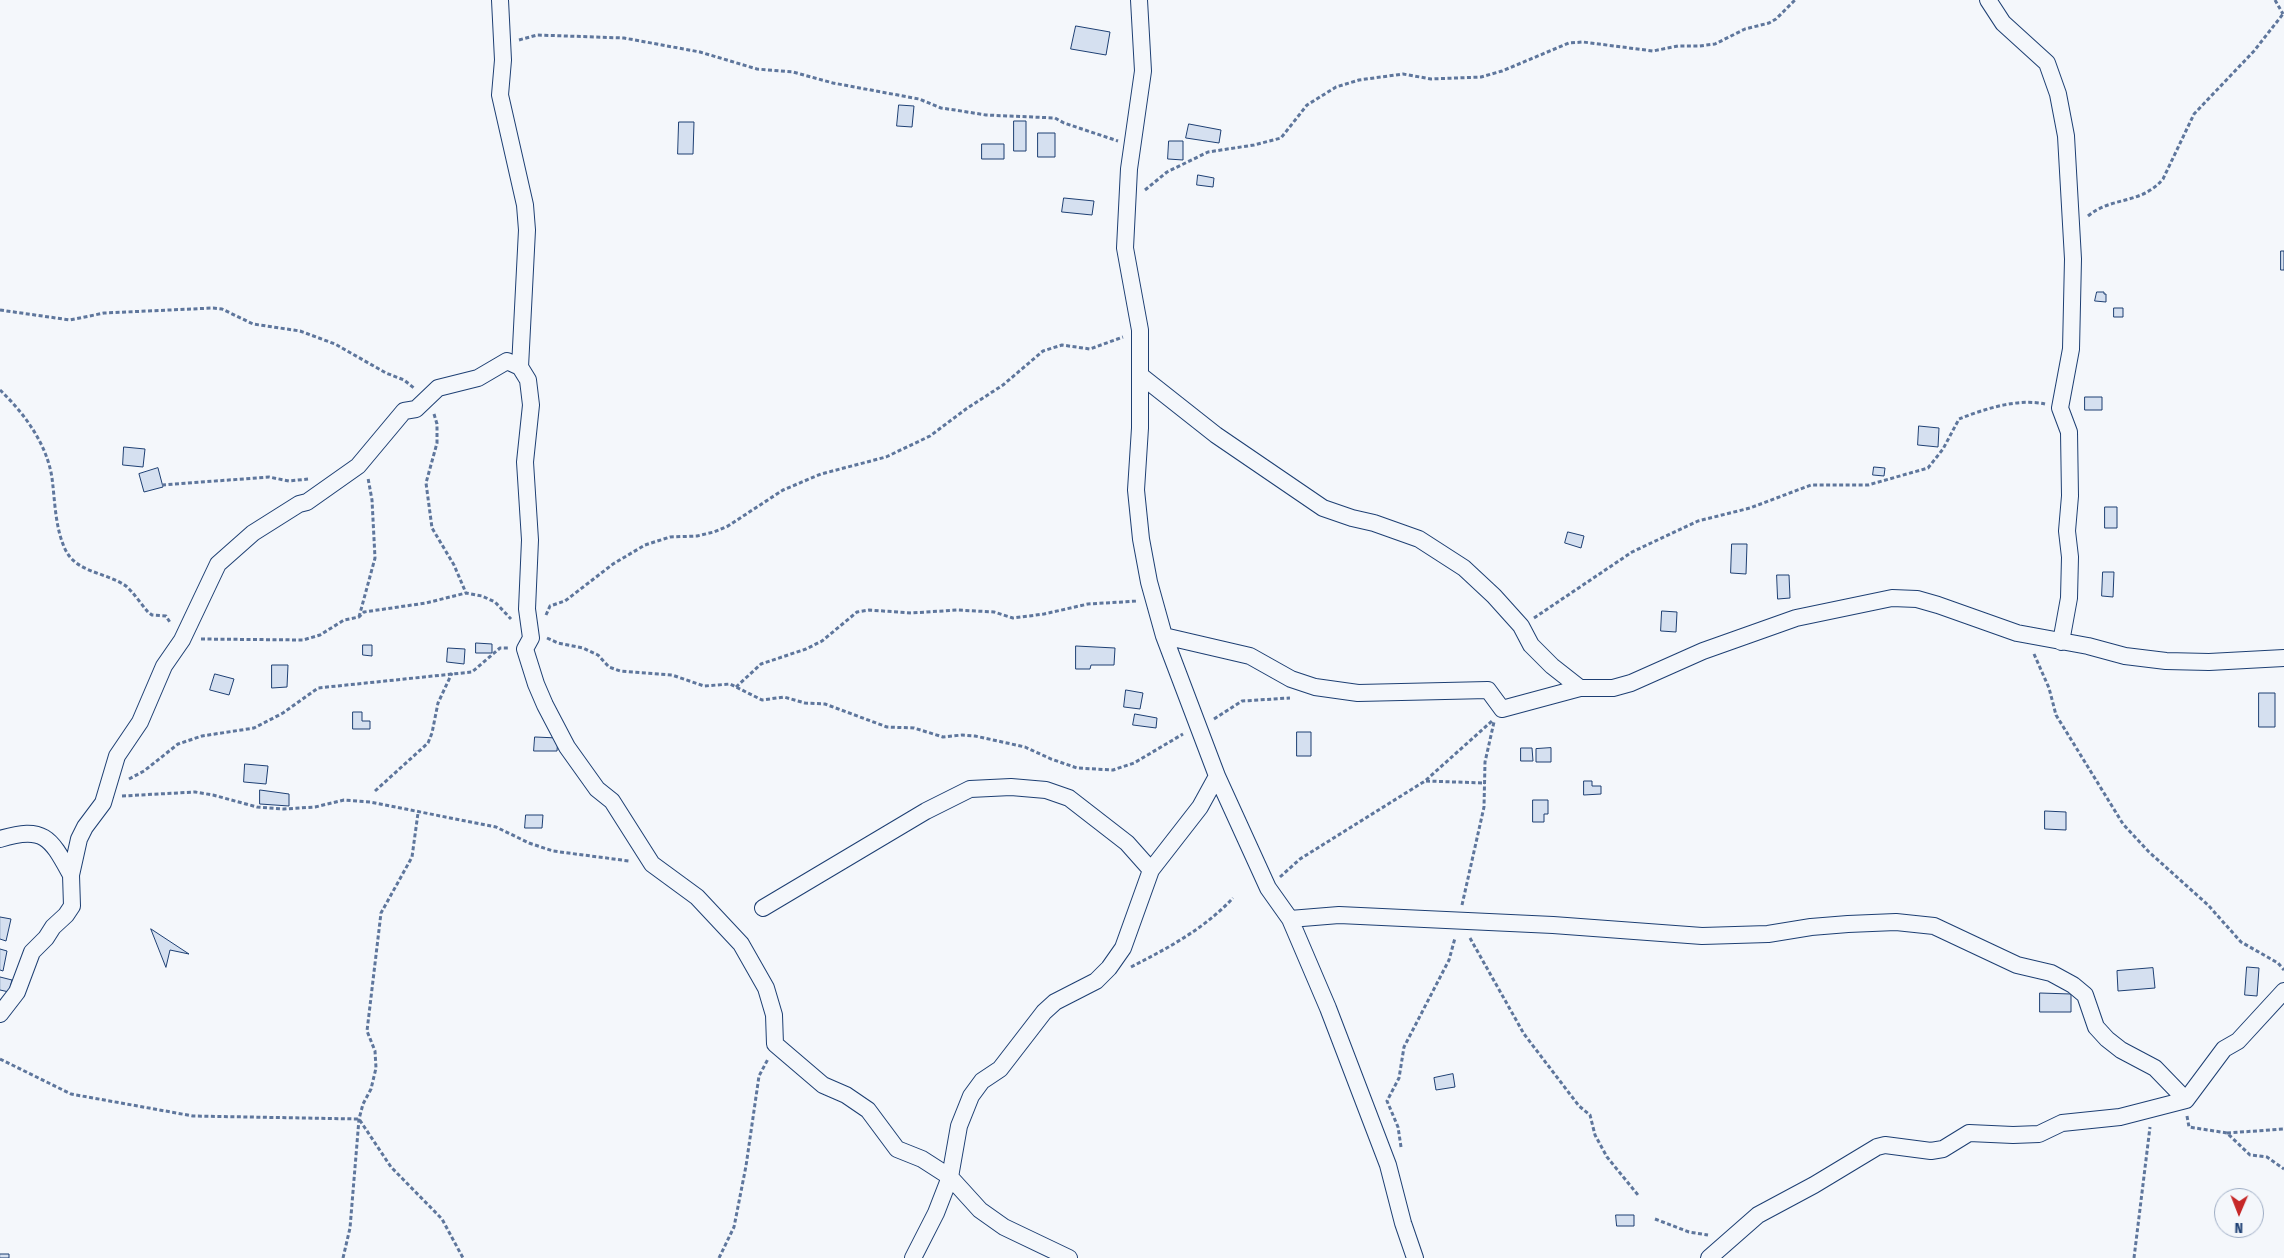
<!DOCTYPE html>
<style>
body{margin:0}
#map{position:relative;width:2284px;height:1258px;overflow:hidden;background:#f4f7fb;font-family:"Fira Sans Condensed",sans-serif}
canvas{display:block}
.north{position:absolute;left:2214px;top:1188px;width:50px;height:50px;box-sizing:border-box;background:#f4f7fb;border:1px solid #9eadc5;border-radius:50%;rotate:181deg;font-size:14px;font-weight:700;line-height:20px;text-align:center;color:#1d3f73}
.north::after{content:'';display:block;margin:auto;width:18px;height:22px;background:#c62828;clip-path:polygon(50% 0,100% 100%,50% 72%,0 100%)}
</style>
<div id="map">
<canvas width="2284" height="1258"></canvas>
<div class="north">N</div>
</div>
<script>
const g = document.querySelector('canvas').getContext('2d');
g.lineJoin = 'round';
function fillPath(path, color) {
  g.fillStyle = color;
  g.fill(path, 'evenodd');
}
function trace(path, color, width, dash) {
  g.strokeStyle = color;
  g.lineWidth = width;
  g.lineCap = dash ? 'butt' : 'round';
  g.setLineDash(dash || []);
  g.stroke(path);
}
const building = new Path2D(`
 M1076 26 1110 32 1106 55 1071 49Z
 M899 105 914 106 912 127 897 126Z
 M1014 121H1026V151H1014Z
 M679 122H694L693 154H678Z
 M1189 124 1221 130 1219 143 1186 138Z
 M1038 133H1055V157H1038Z
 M1169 141H1183V160L1168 159Z
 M982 144H1004V159H982Z
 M1198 175 1214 178 1213 187 1197 185Z
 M1064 198 1094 201 1092 215 1062 212Z
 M2281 251H2284V270H2281Z
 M2097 292H2104V294H2106V302L2095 301Z
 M2114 308H2123V317H2114Z
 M2085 397H2102V410H2085Z
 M1919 426 1939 428 1938 447 1918 445Z
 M124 447 145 449 143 467 123 465Z
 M1874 467 1885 468 1884 476 1873 475Z
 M158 468 163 487 144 492 139 474Z
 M2105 507H2117V528H2105Z
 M1568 532 1584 536 1581 548 1565 543Z
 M1732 544H1747L1746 574 1731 573Z
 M2103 572H2114L2113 597 2102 596Z
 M1777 575H1789L1790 598 1778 599Z
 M1662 611 1677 612 1676 632 1661 631Z
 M476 643 492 644V653H476Z
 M363 645H372V656L363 655Z
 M1076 646 1115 648 1114 665H1091L1090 669H1076Z
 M448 648 465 649 464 664 447 662Z
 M272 665H288L287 687 272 688Z
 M215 674 234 679 229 695 210 690Z
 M1126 690 1143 693 1140 709 1124 707Z
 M2259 693H2275V727H2259Z
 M353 712H362V721H370V729H353Z
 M1135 714 1157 718 1156 728 1133 725Z
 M1297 732H1311V756H1297Z
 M535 737 558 738 557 751H534Z
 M1521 748H1532L1533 761H1521Z
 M1551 748V762H1536V749Z
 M245 764 268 766 266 784 244 782Z
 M1584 781H1592V786H1601V794L1584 795Z
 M260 790 289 794V806L260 804Z
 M1533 800H1548V814H1544V822H1533Z
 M2045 811 2066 812V830L2045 829Z
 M526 815H543L542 828H525Z
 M0 917 11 919 6 941 0 939Z
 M151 929 189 954 170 950 166 967Z
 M0 949 7 951 3 971 0 970Z
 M2247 967 2259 968 2257 996 2245 995Z
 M2153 968 2155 988 2118 991 2117 971Z
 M0 977 12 980 9 992 0 990Z
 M2040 993 2071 994V1012H2040Z
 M1453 1074 1455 1087 1436 1090 1434 1078Z
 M1616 1215H1634V1226H1617Z
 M0 1254H9V1258H0Z`);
fillPath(building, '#d5e0f0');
trace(building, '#1d3f73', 1);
const minor = new Path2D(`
 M500 0 503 60 500 95 525 205 527 230 520 367 528 380 531 405 525 462 530 540 527 609 531 638 525 649 536 684 545 705 567 747 597 789 612 801 652 864 697 897 741 944 766 988 774 1015 775 1044 823 1085 846 1095 868 1110 897 1149 922 1159 950 1177 980 1210 1004 1227 1069 1258
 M1139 0 1143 71 1129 169 1125 248 1140 330V428L1136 490 1141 539 1149 582 1164 636 1217 776 1268 888 1290 919 1328 1008 1388 1165 1403 1223 1415 1258
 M1988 0 2003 23 2047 63 2058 94 2066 136 2073 259 2071 349 2060 408 2069 432 2070 496 2067 531 2070 557 2069 598 2061 642
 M1140 375 1216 435 1323 508 1352 518 1374 523 1419 539 1464 568 1494 596 1521 626 1531 645 1552 666 1580 688
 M1164 636 1250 656 1291 679 1315 687 1358 693 1488 690 1502 709 1580 688H1613L1631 683 1703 651 1796 618 1892 598 1917 599 1938 605 2017 633 2088 646 2125 656 2166 661 2209 662 2284 658
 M0 839C45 825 51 839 71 875
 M763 908 926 811 970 789 1011 787 1046 790 1069 798 1127 843 1151 870
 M1290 919 1339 915 1553 925 1702 936 1768 934 1811 927 1848 924 1896 922 1934 926 2017 965 2051 973 2073 985 2085 995 2096 1027 2107 1039 2121 1050 2155 1068 2186 1100
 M0 1014 17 992 32 952 46 938 53 927 66 915 72 906 71 875 79 839 85 827 103 803 117 756 140 722 164 666 182 640 218 564 253 533 299 504 307 502 358 466 404 411 416 409 438 388 478 378 507 361 520 367
 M913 1258 936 1213 950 1177 959 1126 971 1096 982 1081 1000 1069 1044 1012 1055 1002 1096 981 1109 968 1123 948 1151 870 1200 807 1217 776
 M1709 1258 1758 1215 1814 1185 1877 1147 1885 1145 1931 1151 1943 1149 1969 1133 2013 1135 2039 1134 2062 1123 2120 1117 2186 1100 2224 1049 2238 1041 2284 991`);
trace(minor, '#1d3f73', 18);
trace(new Path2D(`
 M2275 0 2283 14
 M519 40 537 35 624 38 700 52 757 69 793 72 833 83 919 99 941 108 955 110 986 115 1055 118 1064 123 1118 141
 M1145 190 1167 172 1208 152 1254 145 1281 138 1307 105 1336 87 1359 80 1403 74 1431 79 1481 77 1502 71 1569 43 1583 42 1653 51 1678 46H1699L1715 44 1745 29 1769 23 1776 19 1795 0
 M2088 216C2112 196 2141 205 2163 179L2194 114 2254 51 2283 14
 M0 310 70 320 104 313 213 308 222 309 253 324 300 331 335 344 386 373 404 380 414 388
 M0 390C24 413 47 444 52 478 55 501 55 527 65 549 76 573 106 572 126 586 134 593 141 604 148 612L152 615 166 616 171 624
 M434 414 437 424V443L426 483 432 528 454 565 466 593
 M162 485 269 477 289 481 308 479
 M546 615 550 606 565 601 613 564 645 545 670 537 697 536 714 532 728 526 783 490 821 474 886 457 930 436 966 409 1003 385 1043 351 1062 345 1090 349 1123 337
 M359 617 375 558 372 500 368 478
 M1534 618 1632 552 1698 521 1750 508 1811 485H1868L1928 468 1943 449 1959 419C1984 409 2018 398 2045 404
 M547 638 558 643 583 648 598 655 609 667 620 671 672 675 704 686 730 684 762 700 784 697 805 703 825 704 887 727 914 728 943 737 962 735 975 736 1025 747 1051 759 1077 768 1113 770 1134 763 1183 734
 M201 639 303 640 320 635 344 620 359 617 364 612 426 603 466 593 482 596 495 602 511 619
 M2034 654 2049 688 2056 715 2123 824 2149 852 2208 905 2241 942 2278 963 2284 970
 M736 687 761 664 806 649 822 641 857 612 869 610 911 613 957 610 994 612 1013 618 1044 614 1088 604 1138 601
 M1214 719 1242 701 1290 698
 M129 779 144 771 178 744 202 736 254 728 283 713 318 688 472 672 500 648H510
 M1426 781 1485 783
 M375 791 428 743 432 733 438 703 452 673
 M122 796 195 792 213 795 257 807 284 809 315 807 344 800 370 802 496 827 529 843 553 851 629 861
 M1280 877 1300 859 1425 781 1492 721
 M1462 905 1484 807 1485 762 1494 722
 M1470 938 1524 1034 1579 1106 1590 1115 1595 1135 1607 1157 1638 1195
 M1131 967C1168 948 1204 929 1233 898
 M0 1059 71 1094 193 1116 359 1119 391 1167 442 1219 463 1258
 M2187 1116 2189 1127 2227 1133 2250 1155 2267 1157 2284 1169
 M2227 1133 2284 1129
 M1401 1147 1398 1127 1387 1101 1399 1078 1404 1047 1449 960 1455 938
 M1655 1219 1689 1232 1708 1235
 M343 1258 350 1228 359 1119 363 1104 371 1089 376 1068 375 1051 367 1031 381 913 412 857 418 813
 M719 1258 734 1227 746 1166 759 1076 768 1059
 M2134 1258 2150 1127`), '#5e769c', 3, [4, 2.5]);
trace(minor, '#f4f7fb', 16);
</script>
